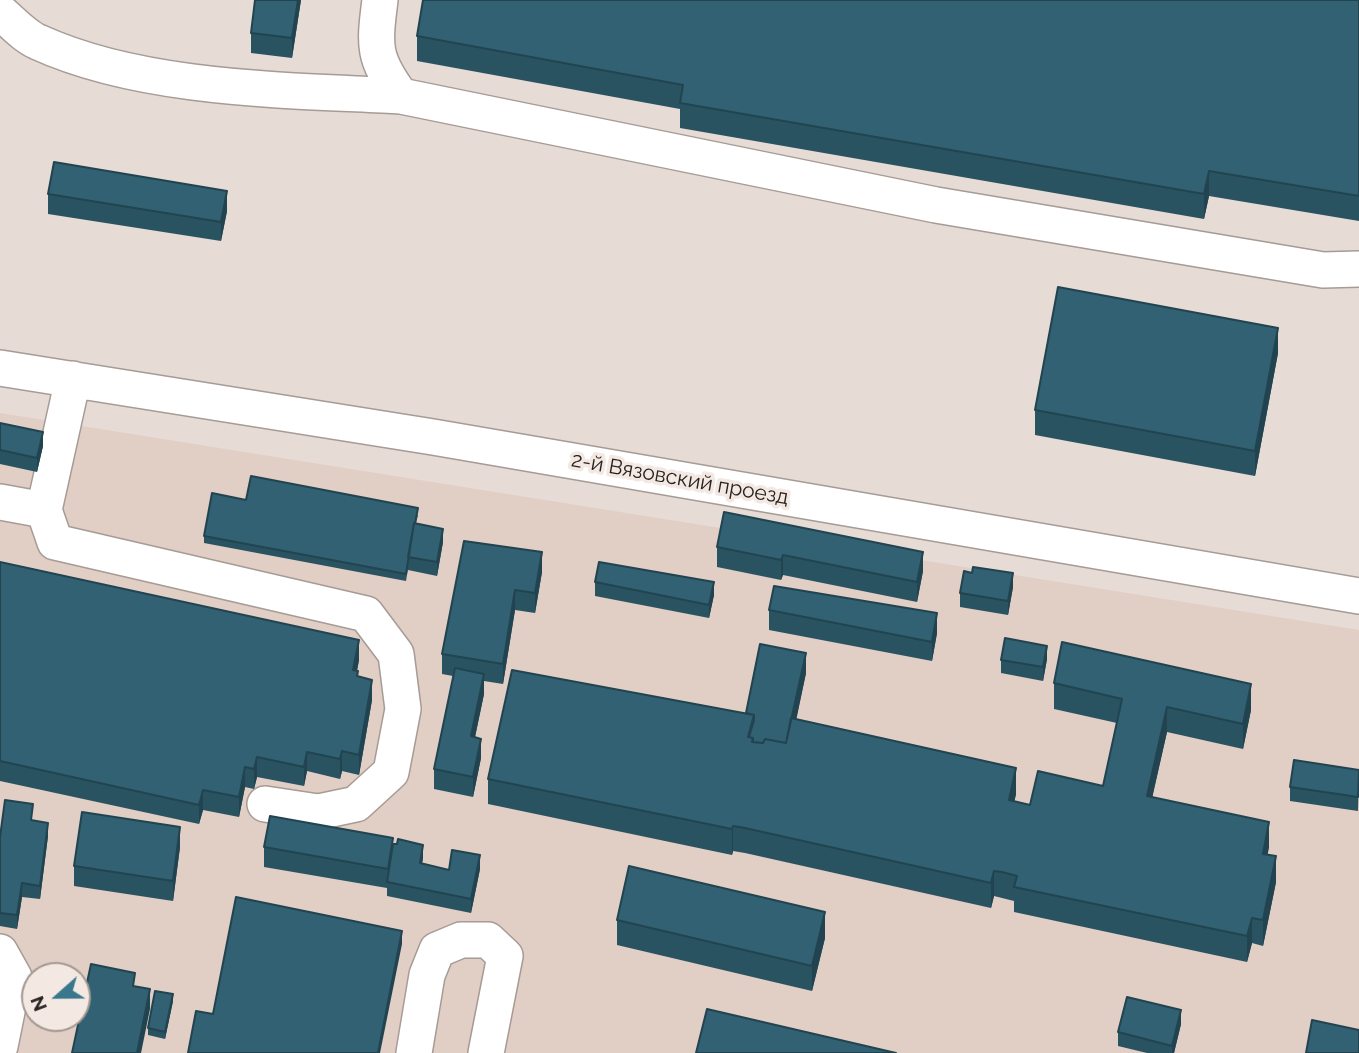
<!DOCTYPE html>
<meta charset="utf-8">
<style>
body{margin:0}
#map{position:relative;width:1359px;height:1053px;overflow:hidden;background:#e7dbd5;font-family:Raleway,sans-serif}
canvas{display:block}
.north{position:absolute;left:21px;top:962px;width:70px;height:70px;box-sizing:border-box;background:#f4e8e2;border:2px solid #a29994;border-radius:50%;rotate:249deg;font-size:19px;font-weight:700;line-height:28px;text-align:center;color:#272320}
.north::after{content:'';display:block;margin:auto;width:24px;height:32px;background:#39778c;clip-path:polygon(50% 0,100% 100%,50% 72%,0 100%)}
</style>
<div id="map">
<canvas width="1359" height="1053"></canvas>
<div class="north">N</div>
</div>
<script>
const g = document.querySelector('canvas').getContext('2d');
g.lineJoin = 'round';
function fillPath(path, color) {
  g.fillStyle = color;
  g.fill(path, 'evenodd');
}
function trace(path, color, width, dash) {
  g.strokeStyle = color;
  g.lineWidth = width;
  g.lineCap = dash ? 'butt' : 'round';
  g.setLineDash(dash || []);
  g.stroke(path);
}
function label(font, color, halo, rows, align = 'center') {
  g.font = font + ' Raleway,sans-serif';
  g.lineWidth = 7;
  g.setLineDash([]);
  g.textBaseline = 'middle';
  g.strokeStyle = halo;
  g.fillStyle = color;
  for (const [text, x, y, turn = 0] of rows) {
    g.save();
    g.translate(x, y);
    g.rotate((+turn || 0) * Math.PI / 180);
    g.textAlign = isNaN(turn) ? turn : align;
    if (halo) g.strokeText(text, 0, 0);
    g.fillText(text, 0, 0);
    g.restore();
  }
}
fillPath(new Path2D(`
 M0 413 1359 630V1053H0ZM35 976H77V1018H35Z`), '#e1cec5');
const minor = new Path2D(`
 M380 0C374 47 373 58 401 96L936 205 1323 270 1359 269
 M0 12C11 21 24 36 38 42 143 90 287 90 401 96
 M0 368 433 437 1359 596
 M73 379 44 510 55 542 366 614 396 654 403 709 391 772 356 804 318 812 265 804
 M0 502 44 510
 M0 952 14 977 0 1046
 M414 1053 427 975 437 950 461 940H488L505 956 486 1053`);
trace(minor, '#a69b95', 38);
trace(minor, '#fff', 35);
fillPath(new Path2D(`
 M301 0 292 58 251 53V33Z
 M1359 0V221L1209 196 1204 219 680 128V109L417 61V36Z
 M48 194 227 211 221 241 48 214Z
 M1278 353 1255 476 1035 435V410Z
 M0 423 43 446 37 472 0 464Z
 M246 500 418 515 416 523 443 542 437 576 408 570V569L406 581 204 543V536Z
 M464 541 542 572 535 613 515 610 503 684 484 681V694L475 737 481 758 473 797 434 789V769L453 676 442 674V654Z
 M717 547 923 571 917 602 783 575 781 580 717 567Z
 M0 562 359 660 357 671 358 676 372 700 359 775 342 771 340 779 307 771 304 786 257 777 254 789 245 787 239 817 203 810 199 824 0 781Z
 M972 573 1013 587 1008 615 960 607V593Z
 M595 582 714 595 709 618 595 596Z
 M769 610 937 633 932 661 769 630Z
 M1047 659 1043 681 1001 673V660Z
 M806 673 796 719 1016 794 1014 802 1030 805 1103 786 1117 723 1054 709V683L1251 710 1243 749 1167 732 1152 797 1269 847 1267 855 1276 882 1263 946 1252 943 1247 962 1014 912V901L994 896 991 908 745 853 733 851 732 855 488 804V779L746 713Z
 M1359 770 1358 811 1290 801V787Z
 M32 820 48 836 40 899 22 897 17 929 0 926V837Z
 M393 844 423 858 422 863 449 870 480 869 471 913 387 896V888L264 867V847Z
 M180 847 173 901 74 886V866Z
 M617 920 825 938 812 991 617 945Z
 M173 1001 165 1039 148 1035V1028Z
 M1181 1024 1174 1053H1147L1118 1046V1032Z`), '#2a5362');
fillPath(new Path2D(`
 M298 0H301L292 58V38Z
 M1209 171V196L1204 219V194Z
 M227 191V211L221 241V222Z
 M1278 328V353L1255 476V451Z
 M43 432V446L37 472V458Z
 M443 529V542L437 576V562Z
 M542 552V572L535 613V593Z
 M923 552V571L917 602V582Z
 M783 555V575L781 580V560Z
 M1013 573V587L1008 615V601Z
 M714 582V595L709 618V605Z
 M515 590V610L503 684V664Z
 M937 613V633L932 661V642Z
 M359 640V660L353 690V670Z
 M1047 646V659L1043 681V667Z
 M806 653V673L786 769V749Z
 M484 674V694L471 756V736Z
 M372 680V700L359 775V755Z
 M1251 684V710L1243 749V724Z
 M1167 707V732L1147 821V796Z
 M481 739V758L473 797V777Z
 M342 751V771L340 779V759Z
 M307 752V771L304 786V767Z
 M257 757V777L254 789V769Z
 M245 767V787L239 817V797Z
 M1016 768V794L1009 826V800Z
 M203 790V810L199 824V805Z
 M1269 822V847L1263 880V854Z
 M48 823V836L40 899V886Z
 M733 826V851L732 855V829Z
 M180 827V847L173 901V881Z
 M423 845V858L420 876V863Z
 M480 855V869L471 913V899Z
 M1276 856V882L1263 946V920Z
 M994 871V896L991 908V883Z
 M22 883V897L17 929V915Z
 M825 912V938L812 991V966Z
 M1252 918V943L1247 962V936Z
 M402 931V944L380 1053H378Z
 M150 989V1009L141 1053H137Z
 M173 994V1001L165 1039V1032Z
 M1181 1010V1024L1174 1053H1172V1046Z`), '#224450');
const building = new Path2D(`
 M255 0H298L292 38 251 33Z
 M423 0H1359V196L1209 171 1204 194 680 103 683 85 417 36Z
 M54 162 227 191 221 222 48 194Z
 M1058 287 1278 328 1255 451 1035 410Z
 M0 423 43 432 37 458 0 450Z
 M251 476 418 508 415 523H414L406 574 204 536 212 493 246 500Z
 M724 512 923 552 917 582 783 555 781 560 717 547Z
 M414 523 443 529 437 562 408 557Z
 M464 541 542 552 535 593 515 590 503 664 442 654Z
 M0 562 359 640 353 670 358 671 357 676 372 680 359 755 342 751 340 759 307 752 304 767 257 757 254 769 245 767 239 797 203 790 199 805 0 761Z
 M599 562 714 582 709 605 595 582Z
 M973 567 1013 573 1008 601 960 593 964 571 972 573Z
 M774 586 937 613 932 642 769 610Z
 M1005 638 1047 646 1043 667 1001 660Z
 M1062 642 1251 684 1243 724 1167 707 1147 796 1269 822 1263 854 1276 856 1263 920 1252 918 1247 936 1014 887 1017 876 1002 872 994 871 991 883 745 828 733 826 732 829 488 779 512 670 754 715 748 737 753 738 752 742 763 743 765 739 786 743 791 718 1016 768 1009 800 1030 805 1038 771 1103 786 1122 699 1054 683Z
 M760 644 806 653 786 743 765 739 763 743 753 742V738L749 737 754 720V715L746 713Z
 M455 668 484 674 471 736 481 739 473 777 434 769Z
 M1294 760 1359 770 1358 797 1290 787Z
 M5 800 33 804 31 820 48 823 40 886 22 883 17 915 0 913V837Z
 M82 812 180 827 173 881 74 866Z
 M270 816 393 838 388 869 264 847Z
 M398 839 423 845 420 863 449 870 452 850 480 855 471 899 387 882 393 844H397Z
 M629 866 825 912 812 966 617 920Z
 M236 897 402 931 378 1053H188L196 1011 213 1014Z
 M91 964 135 973 133 986 150 989 137 1053H72Z
 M155 991 173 994 165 1032 148 1028Z
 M1127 997 1181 1010 1172 1046 1118 1032Z
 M707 1009 896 1053H696Z
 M1312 1020 1359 1030V1053H1306Z`);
fillPath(building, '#316172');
trace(building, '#224450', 2);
label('21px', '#272320', '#f4e8e2', [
 ["2-й Вязовский проезд",680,479,10]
]);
</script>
